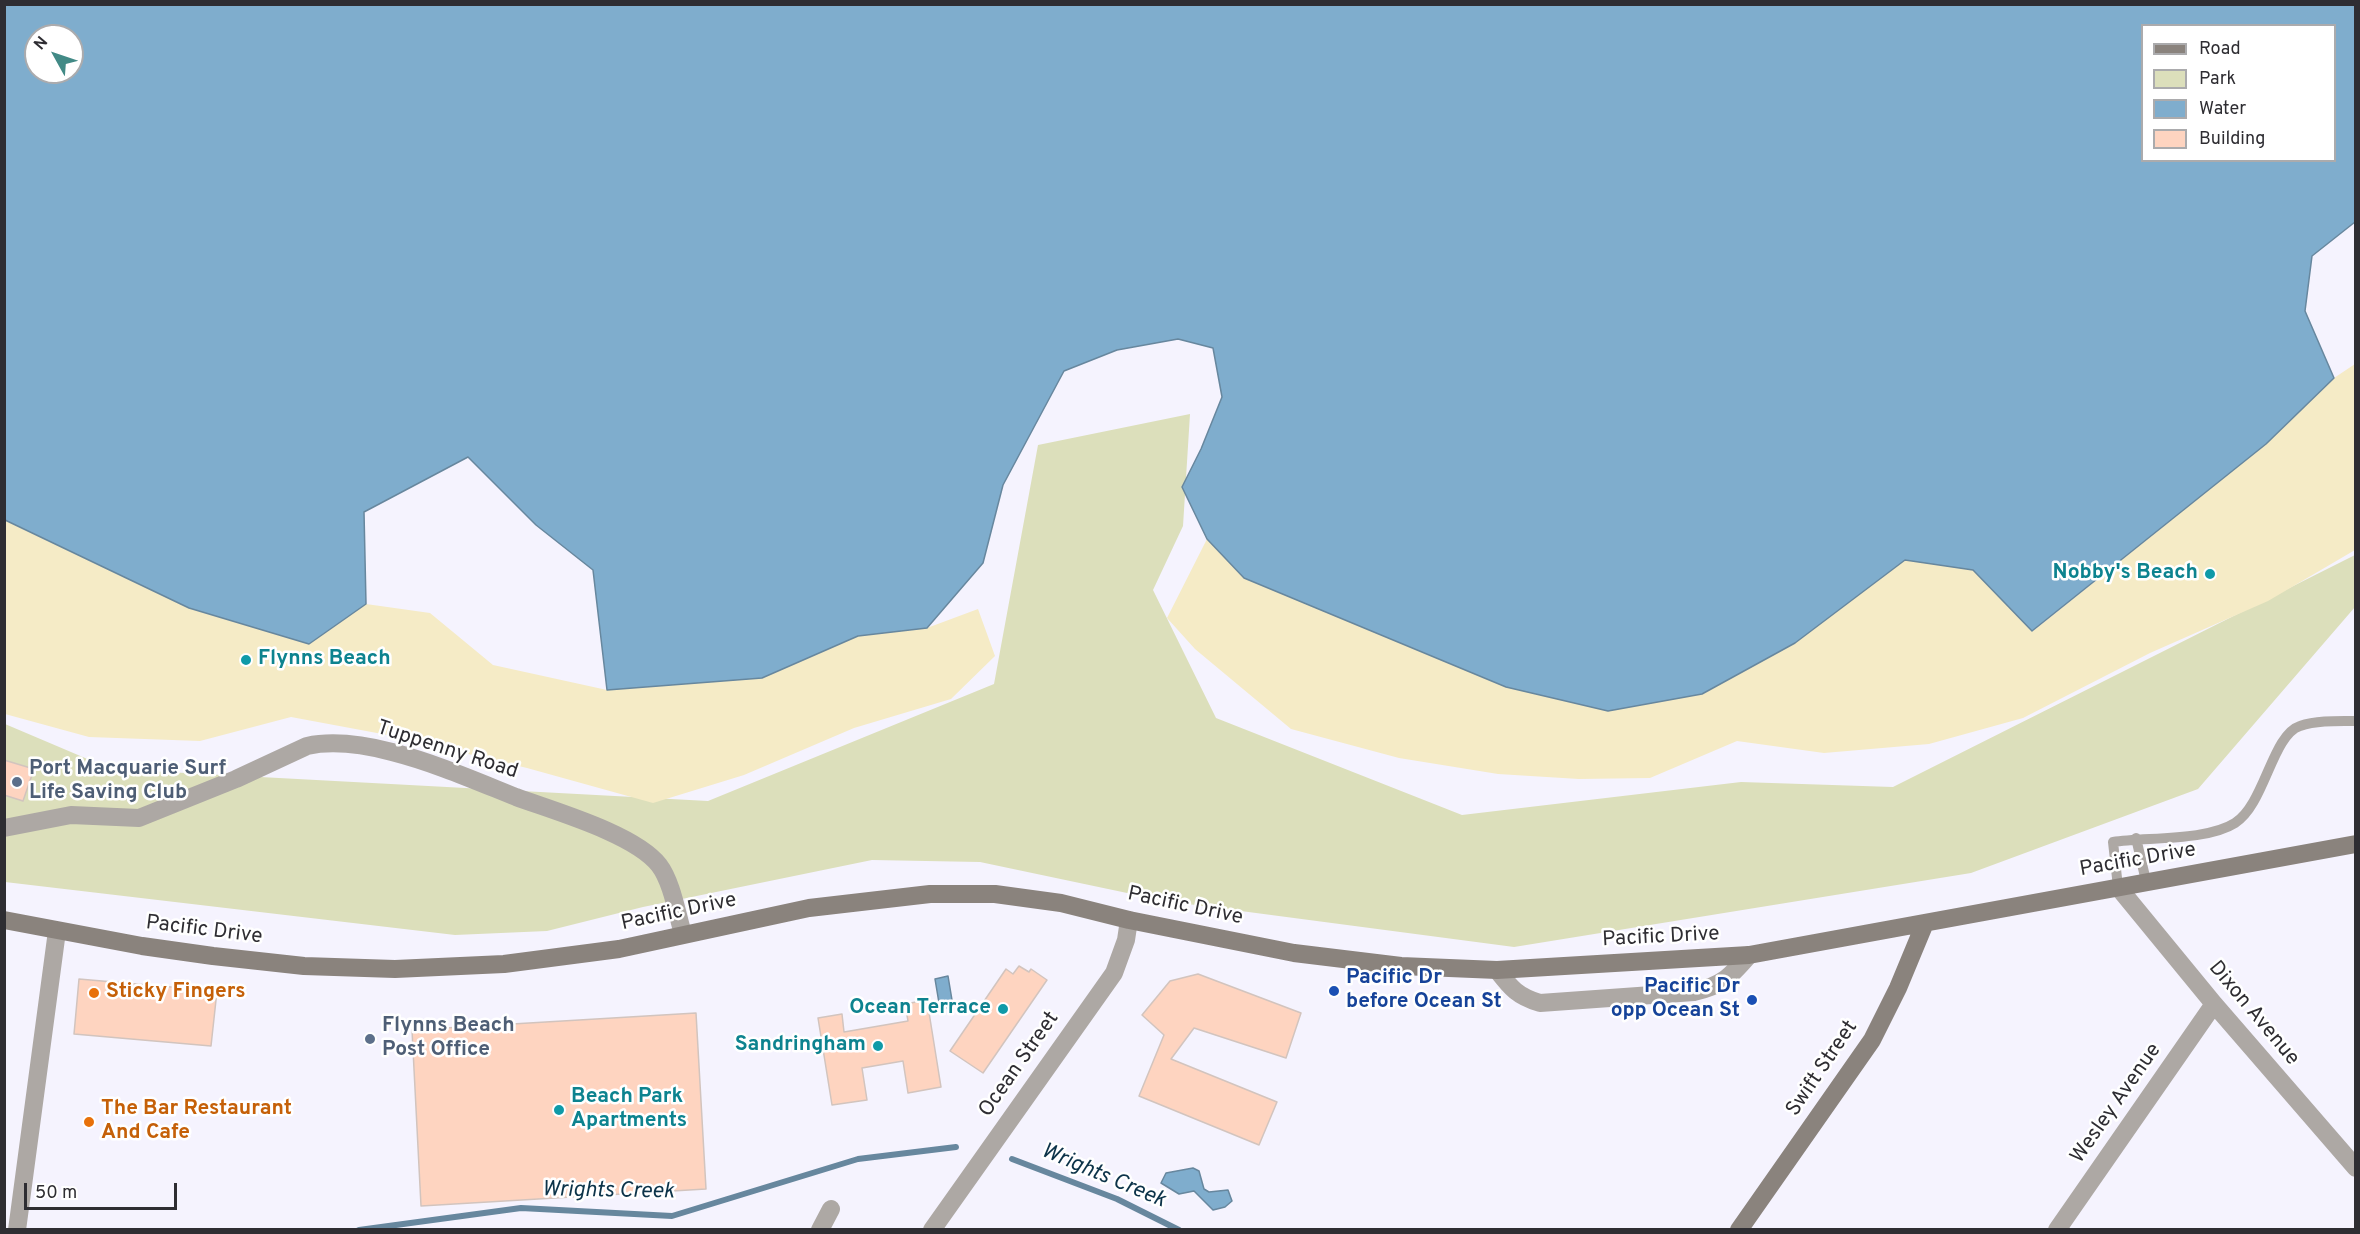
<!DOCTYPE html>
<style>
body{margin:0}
#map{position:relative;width:2360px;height:1234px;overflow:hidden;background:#f5f3fe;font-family:Overpass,sans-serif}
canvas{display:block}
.frame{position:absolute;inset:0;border:6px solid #2e2d32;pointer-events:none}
.legend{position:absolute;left:2141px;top:24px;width:195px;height:138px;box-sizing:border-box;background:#fff;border:2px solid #ababad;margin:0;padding:8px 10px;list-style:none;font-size:18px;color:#2e2d32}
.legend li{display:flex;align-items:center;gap:12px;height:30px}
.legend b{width:30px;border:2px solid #ababad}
.north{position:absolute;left:24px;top:24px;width:60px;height:60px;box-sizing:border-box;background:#fff;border:2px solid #ababad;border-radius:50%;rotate:310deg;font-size:16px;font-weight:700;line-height:24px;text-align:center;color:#2e2d32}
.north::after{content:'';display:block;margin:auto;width:21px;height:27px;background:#428a86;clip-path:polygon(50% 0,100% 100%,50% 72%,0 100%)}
.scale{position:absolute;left:24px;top:1183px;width:153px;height:27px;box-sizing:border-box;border:3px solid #2e2d32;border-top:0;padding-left:8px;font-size:18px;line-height:21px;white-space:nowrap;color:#2e2d32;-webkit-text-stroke:4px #fff;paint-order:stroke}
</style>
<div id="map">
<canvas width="2360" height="1234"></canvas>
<div class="frame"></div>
<ul class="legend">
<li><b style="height:8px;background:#8a837d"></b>Road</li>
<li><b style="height:16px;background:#dcdfbb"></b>Park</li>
<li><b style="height:16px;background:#7fadcd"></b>Water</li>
<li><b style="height:16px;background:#fed4c0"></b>Building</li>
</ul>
<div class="north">N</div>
<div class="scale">50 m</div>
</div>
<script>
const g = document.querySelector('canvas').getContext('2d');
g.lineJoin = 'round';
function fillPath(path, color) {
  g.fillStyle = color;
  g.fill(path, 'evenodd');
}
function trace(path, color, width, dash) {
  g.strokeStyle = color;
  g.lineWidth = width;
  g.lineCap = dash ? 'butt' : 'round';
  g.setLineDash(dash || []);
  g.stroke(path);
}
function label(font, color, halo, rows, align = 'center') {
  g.font = font + ' Overpass,sans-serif';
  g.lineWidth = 5;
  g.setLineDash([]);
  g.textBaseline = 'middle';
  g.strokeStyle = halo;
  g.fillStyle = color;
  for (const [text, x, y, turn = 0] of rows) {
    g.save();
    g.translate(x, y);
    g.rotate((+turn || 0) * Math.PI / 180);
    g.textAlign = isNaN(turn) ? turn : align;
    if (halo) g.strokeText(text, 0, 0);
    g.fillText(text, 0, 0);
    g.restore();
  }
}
fillPath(new Path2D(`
 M1190 414 1183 526 1153 590 1216 718 1462 815 1741 782 1893 787 2355 555V607L2198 789 1971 873 1514 947 1165 901 980 862 872 860 643 907 547 931 455 935 5 882V724L111 769 708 801 994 684 1038 445Z`), '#dcdfbb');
fillPath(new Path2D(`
 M2355 364V550L2268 601 2150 653 2023 718 1929 744 1824 753 1737 741 1650 778 1579 779 1498 774 1399 758 1291 729 1195 649 1167 618 1207 539 1244 578 1506 687 1795 643 1905 560 1973 570 2033 631 2266 444 2334 378Z
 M4 520 189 608 309 644 366 604 430 613 493 665 607 690 762 678 858 636 927 628 978 609 995 656 951 699 854 728 744 775 653 803 527 768 393 736 291 717 200 741 89 737 5 714Z`), '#f5ebc6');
const water = new Path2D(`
 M4 5H2355V222L2312 256 2305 311 2334 378 2266 444 2032 631 1973 570 1905 560 1795 643 1702 694 1608 711 1506 687 1244 578 1207 539 1182 487 1201 449 1222 397 1213 348 1178 339 1117 350 1064 371 1003 485 983 563 927 628 858 636 762 678 607 690 593 570 536 525 468 457 364 512 366 604 309 644 189 608 5 520ZM2142 26H2334V160H2142ZM36 36H72V72H36Z
 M948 976 953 1006 940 1009 935 979Z
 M1193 1168 1199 1171 1204 1189 1209 1192 1228 1190 1232 1201 1225 1207 1213 1210 1194 1191 1179 1194 1161 1183 1166 1173Z`);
fillPath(water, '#7fadcd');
trace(water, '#67879e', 1.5);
trace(new Path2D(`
 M1012 1159 1117 1199 1179 1230
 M359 1230 521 1208 672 1216 858 1159 956 1147`), '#67879e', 6);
const building = new Path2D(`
 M4 760 34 769 23 801 4 795Z
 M1019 966 1029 972 1031 969 1047 980 983 1073 950 1051 1006 969 1013 974Z
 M1198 974 1301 1013 1286 1058 1194 1028 1171 1059 1277 1102 1259 1145 1139 1096 1164 1035 1142 1015 1170 981Z
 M79 979 217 991 211 1046 74 1034Z
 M927 1000 941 1087 908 1093 903 1061 862 1068 867 1100 832 1105 818 1018 842 1014 844 1032 908 1021 905 1004Z
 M696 1013 706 1189 421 1206 412 1030Z`);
fillPath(building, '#fed4c0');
trace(building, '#d2c4be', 1.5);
trace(new Path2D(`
 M2136 838 2146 881
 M2118 887 2113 842C2147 837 2207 841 2235 823 2265 804 2272 735 2300 726 2317 720 2339 721 2356 721`), '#ada8a4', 10);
trace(new Path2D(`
 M4 828 71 815 139 818 236 779 307 746C334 740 365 745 392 752 435 763 476 781 516 797 554 811 635 834 659 865 672 882 677 914 683 934
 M2118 887 2214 1004 2356 1168
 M1497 970C1511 988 1517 996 1540 1003L1694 992C1723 985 1730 977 1749 955
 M17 1230 57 931
 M820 1230 831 1209
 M932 1230 1114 973 1126 940 1129 920
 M2057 1230 2214 1004`), '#ada8a4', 18);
trace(new Path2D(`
 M4 920 142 946 213 956 304 966 395 969 504 964 619 949 809 908 930 894H995L1061 903 1129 920 1294 953 1401 966 1497 970 1749 955 2356 844
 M1739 1230 1872 1040 1898 988 1925 923`), '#8a837d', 18);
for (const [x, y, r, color] of [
 [2210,574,6,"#0f9aa8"],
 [246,660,6,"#0f9aa8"],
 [17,782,6,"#5c6f8a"],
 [1334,991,6,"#1a4fb4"],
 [94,993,6,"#e8710a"],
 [1752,1000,6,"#1a4fb4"],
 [1003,1009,6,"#0f9aa8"],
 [370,1039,6,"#5c6f8a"],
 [878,1046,6,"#0f9aa8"],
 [559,1110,6,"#0f9aa8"],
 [89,1122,6,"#e8710a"]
]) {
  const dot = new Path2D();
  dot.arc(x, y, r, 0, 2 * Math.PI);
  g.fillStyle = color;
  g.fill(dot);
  trace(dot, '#fff', 2);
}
label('bold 21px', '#0d838f', '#fff', [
 ["Nobby's Beach",2198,574],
 ["Flynns Beach",258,660,"left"],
 ["Ocean Terrace",991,1009],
 ["Sandringham",866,1046],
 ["Beach Park",571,1098,"left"],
 ["Apartments",571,1122,"left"]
], 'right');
label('21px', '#2e2d32', '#fff', [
 ["Tuppenny Road",447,751,18],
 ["Pacific Drive",2138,861,-10],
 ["Pacific Drive",1185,907,12],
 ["Pacific Drive",679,913,-12],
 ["Pacific Drive",204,931,7],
 ["Pacific Drive",1661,938,-3],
 ["Dixon Avenue",2253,1014,50],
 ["Ocean Street",1020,1065,-55],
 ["Swift Street",1823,1069,-56],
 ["Wesley Avenue",2117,1104,-55]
]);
label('bold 21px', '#4e5e75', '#fff', [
 ["Port Macquarie Surf",29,770],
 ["Life Saving Club",29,794],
 ["Flynns Beach",382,1027],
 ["Post Office",382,1051]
], 'left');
label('bold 21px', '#164399', '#fff', [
 ["Pacific Dr",1346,979],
 ["before Ocean St",1346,1003],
 ["Pacific Dr",1740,988,"right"],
 ["opp Ocean St",1740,1012,"right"]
], 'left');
label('bold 21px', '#c56008', '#fff', [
 ["Sticky Fingers",106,993],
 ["The Bar Restaurant",101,1110],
 ["And Cafe",101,1134]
], 'left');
label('italic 22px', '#0c3349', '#fff', [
 ["Wrights Creek",1103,1177,23],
 ["Wrights Creek",608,1192,1]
]);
</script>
